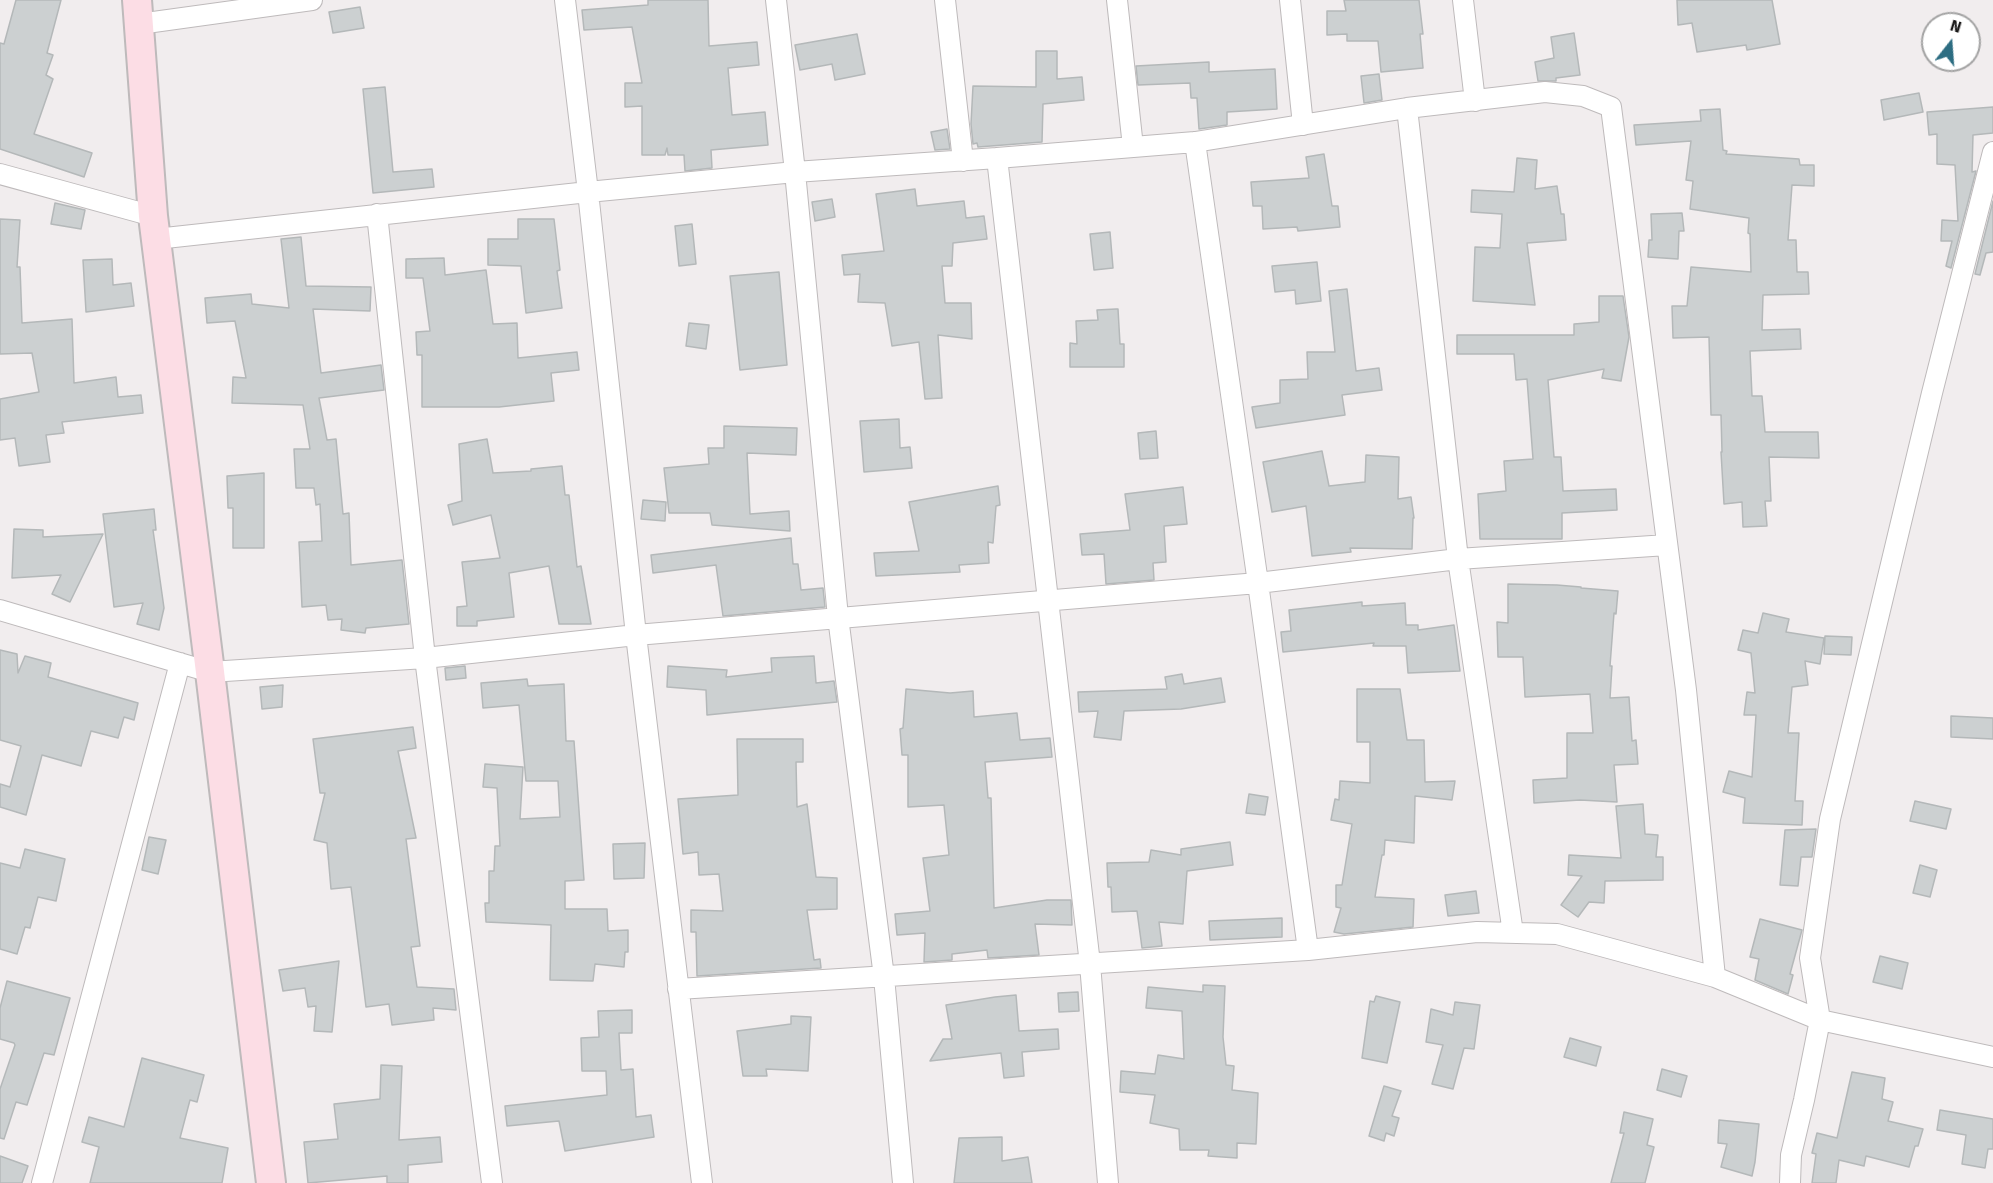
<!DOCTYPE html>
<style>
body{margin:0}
#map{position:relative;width:1993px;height:1183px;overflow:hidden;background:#f1edee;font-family:"Fira Sans",sans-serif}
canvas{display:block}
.north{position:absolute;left:1921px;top:12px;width:60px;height:60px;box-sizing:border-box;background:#fff;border:2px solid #a3a3a3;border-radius:50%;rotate:17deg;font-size:16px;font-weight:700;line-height:24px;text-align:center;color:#191818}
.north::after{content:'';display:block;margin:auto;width:21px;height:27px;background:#2d6d82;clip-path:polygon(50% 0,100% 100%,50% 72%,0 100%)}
</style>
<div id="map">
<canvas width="1993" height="1183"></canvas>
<div class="north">N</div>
</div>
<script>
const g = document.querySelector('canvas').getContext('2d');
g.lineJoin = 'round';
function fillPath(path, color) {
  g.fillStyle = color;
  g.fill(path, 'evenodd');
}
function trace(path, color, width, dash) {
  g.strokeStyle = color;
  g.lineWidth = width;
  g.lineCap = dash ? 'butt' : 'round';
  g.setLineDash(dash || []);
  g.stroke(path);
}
const building = new Path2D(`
 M16 0H61L47 53 53 55 46 75 53 79 34 134 92 153 84 177 0 149V43L4 44Z
 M648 0H708L709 46 757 42 759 65 728 68 732 115 765 112 768 145 711 150 712 168 685 171 684 155H668L667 148 665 155H642V106L625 107V83H642L632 27 584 30 582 10 648 5Z
 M1344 0H1419L1423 34H1420L1423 68 1381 72 1378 41H1347V34L1327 35V11H1346Z
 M1677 0H1772L1780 44 1747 50 1746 45 1697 52 1692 23 1678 25Z
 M360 7 364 28 333 33 329 12Z
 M1574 33 1580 75 1556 78V81H1538L1535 62 1554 58 1551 37Z
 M857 34 865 74 835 80 832 64 800 70 795 45Z
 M1036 51H1057V79L1082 77 1084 100 1043 104 1042 142 978 147 977 143 973 144 971 124 973 86 1036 87Z
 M1209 62V72L1275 69 1277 109 1227 112V125L1199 129 1197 98H1191L1190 83 1138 85 1136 66Z
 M1379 74 1382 100 1364 103 1361 76Z
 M385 87 393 172 432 169 434 187 373 193 363 89Z
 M1919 93 1923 112 1884 120 1881 100Z
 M1993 107V133L1973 135 1972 172 1976 171 1951 268 1946 266 1952 241H1941L1942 220 1958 221 1955 165 1937 164V134L1929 135 1927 112Z
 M1720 109 1723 150 1727 151 1726 154 1799 159 1800 165H1814V186L1792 185 1788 240H1796L1797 272H1808L1809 294 1763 295 1762 330 1800 329 1801 349 1750 351 1752 396H1762L1765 432H1818L1819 458 1769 457 1771 501H1765L1767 526 1743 527 1742 502 1724 504 1721 452H1722L1721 415H1711L1709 337 1673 338 1672 306H1687L1691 267 1751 272 1750 234 1748 233 1749 218 1690 209 1693 181 1686 180 1691 141 1636 145 1634 125 1701 121 1700 110Z
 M947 129 950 149 935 150 931 132Z
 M1324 154 1332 206H1338L1340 227 1298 231 1297 227 1263 229 1262 206H1253L1251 182 1309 178 1306 157Z
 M1517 158 1537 160 1535 189 1557 186 1561 214H1564L1566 240 1527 243 1535 305 1473 301 1475 247 1500 248 1502 214 1471 212 1472 190 1514 192Z
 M915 189 917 206 964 201 966 218 984 216 987 239 953 243 952 266H942L945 303H971L972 339 938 335 942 398 925 399 919 342 892 346 885 303 858 302 860 274 844 275 842 255 884 251 876 194Z
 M832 199 835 217 815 221 812 202Z
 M1993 201V252L1986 253 1980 275 1975 274Z
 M55 203 85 210 81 229 51 224Z
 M1682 213 1684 231H1679L1678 259 1648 257 1649 240H1652L1651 214Z
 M0 219 20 220 17 267H20L22 323 72 319 74 383 116 377 118 397 141 395 143 413 62 422 64 433 46 435 50 462 19 466 15 438 0 440V399L39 392 32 353 0 354Z
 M518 219H554L560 270 557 271 562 308 526 313 521 266 488 265V239H518Z
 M692 224 696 264 679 266 675 226Z
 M1110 232 1113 268 1094 270 1090 234Z
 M301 237 306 286 371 287 370 311 313 309 321 373 381 365 384 390 319 398 327 440 336 439 343 514 349 513 351 565 402 560 409 624 366 628 365 633 341 630 342 619 328 620 326 605 302 607 299 542 322 541 320 504 316 505 314 488H296L294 449H310L303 405 232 403 233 377 246 378 235 321 207 323 205 298 251 294 252 304 289 308 281 239Z
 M444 258 445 275 486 270 493 324 517 323 518 358 577 352 579 370 551 373 554 401 499 407H422V355H417L416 332 430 331 423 278H406V259Z
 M112 259 113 285 131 283 134 306 86 312 83 260Z
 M1317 262 1321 301 1296 304 1295 290 1275 292 1272 266Z
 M779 272 787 365 740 370 730 276Z
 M1347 289 1356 371 1379 368 1382 390 1342 395 1345 415 1256 428 1252 407 1280 403V380L1308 379 1307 352H1335L1329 291Z
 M1599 296H1623L1629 337 1621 381 1602 378 1604 369 1548 380 1554 457H1561L1563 491 1616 489 1617 510 1562 513V539H1480L1478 494 1506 491 1504 461 1533 459 1527 379 1516 380 1514 354H1457V335H1574V324L1599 322Z
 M1116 309H1118L1120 344H1124V367H1070V343L1077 344 1076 321 1098 320 1097 310Z
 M689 323 709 325 706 349 686 346Z
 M899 419 900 448 910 447 912 468 864 472 860 421Z
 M724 426 797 428 796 455 747 453 750 514 789 511 790 531 712 525 710 513H669L664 468 709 464 708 448H724Z
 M1156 431 1158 458 1140 459 1138 433Z
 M487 439 493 473 531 471V469L562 466 565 495H569L577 567 581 566 591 624H559L549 566 509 573 514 617 477 621V626H457V607L467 606 462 562 500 558 491 515 453 525 448 505 462 501 459 444Z
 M1322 451 1329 486 1365 482 1366 455 1399 457 1398 499 1411 497 1414 518H1413L1412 549 1350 548 1351 552 1312 556 1306 506 1272 512 1263 462Z
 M264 473V548H233V508H228L227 476Z
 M998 486 1000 505 996 506 993 543 988 542 989 563 959 565 960 572 876 576 874 553 919 551 909 502Z
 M1183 487 1187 524 1164 526 1166 562 1153 563 1154 580 1106 584 1104 554 1082 555 1080 534 1130 530 1125 494Z
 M643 500 666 502 665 521 641 519Z
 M154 509 156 530H153L164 608 159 630 137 624 143 603 114 607 103 514Z
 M14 529 43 530V537L103 534 70 602 52 594 61 575 12 578Z
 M791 538 793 564H798L801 590 823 588 825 607 723 616 716 565 653 573 651 555Z
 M1508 584 1557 585 1581 587V588L1618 591 1616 614 1614 613 1610 666H1612L1610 698 1629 697 1632 741 1636 740 1638 764 1614 765 1617 802 1580 800 1534 803 1533 780 1567 778V733H1593L1590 694 1525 697 1523 657H1498L1497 622 1508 623Z
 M1362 602V606L1405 603 1406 625H1418V630L1454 625 1460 671 1408 673 1406 646H1373L1374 643 1283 652 1281 632 1291 631 1289 610Z
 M1763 613 1789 619 1786 632 1824 638 1820 664 1805 661 1808 685 1792 687 1788 733H1799L1795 801H1803L1802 825 1743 823 1745 798 1723 792 1729 771 1752 777 1756 715H1744L1747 692 1755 693 1751 653 1738 650 1743 630 1758 633Z
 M1825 636 1852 637 1851 655 1824 654Z
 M0 650 17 654 18 673 25 656 51 663 48 677 138 703 134 720 124 717 118 738 91 731 81 766 42 755 26 815 0 807V784L10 787 21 746 0 740Z
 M814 656 816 683 834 681 837 702 707 715 706 690 667 687 668 666 727 670 726 677 772 672 771 658Z
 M465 666 466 678 446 680 445 668Z
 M1182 674 1184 684 1221 678 1225 702 1181 709 1124 711 1121 740 1094 737 1098 711 1079 712 1078 692 1167 689 1165 677Z
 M527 679 528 686 564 684 566 741H574L584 880 565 881V909H607L608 931 628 930V952H625L624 967 595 964 593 981 550 980 551 925 486 922 485 903H489V871H494L495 846H500L497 788 483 787 485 764 523 767 520 819 560 817 558 781H526L519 705 483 708 481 683Z
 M283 685 282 707 262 709 260 687Z
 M906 689 950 693 973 691 974 717 1017 713 1020 740 1050 738 1052 757 985 762 988 798H991L994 908 1047 900H1071L1072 925 1035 924 1039 955 988 958 987 950 952 954V960L924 962 925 933 897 935 895 914 930 911 923 858 949 855 944 805 908 807V755H902L900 729 903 728Z
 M1357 689H1400L1407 740H1424L1425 782 1455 781 1452 800 1415 796 1414 843 1385 840 1384 855H1382L1375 897 1414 899 1413 927 1344 934 1334 932 1341 908 1336 907V885H1342L1352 824 1331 820 1335 799 1339 800 1340 781 1370 783V742H1357Z
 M1951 716 1993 718V739L1951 737Z
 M413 727 416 748 398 751 416 838 406 839 420 946 411 947 417 987 454 989 456 1010 433 1008 434 1020 392 1025 389 1004 366 1007 351 887 331 889 327 843 314 840 325 793H320L313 739Z
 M737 739H803V762H796L797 807 807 804 816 877 837 878V909L807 910 814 960 820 959 821 968 697 976 696 932H691V910L723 911 719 874 699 875 698 852 683 854 678 799 738 795Z
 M1249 794 1268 797 1265 815 1246 813Z
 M1915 801 1951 809 1946 829 1910 821Z
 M1643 804 1645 834 1658 835 1656 857H1663V880L1605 881 1604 903 1589 902 1578 917 1561 905 1582 876 1568 875 1569 855 1621 858 1616 806Z
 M1816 829 1812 857H1801L1798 886 1780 885 1785 830Z
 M149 837 166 840 158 874 142 870Z
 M1230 842 1233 865 1187 871 1183 924 1159 922 1162 946 1142 948 1137 911 1112 912 1111 887H1108L1107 863 1149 862 1151 850 1181 855V849Z
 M645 843 644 878 614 879 613 844Z
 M25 849 65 859 56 901 38 897 30 928 25 927 17 954 0 949V863L20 868Z
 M1920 865 1937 870 1930 897 1913 893Z
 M1476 891 1479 913 1448 916 1445 895Z
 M1282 918V937L1210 940 1209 921Z
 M1760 919 1802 930 1790 974 1793 975 1788 994 1755 980 1759 959 1750 957Z
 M1880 956 1908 963 1902 989 1873 982Z
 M339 961 332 1032 314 1031 316 1006 308 1007 305 988 283 991 279 970Z
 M7 981 70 998 54 1055 44 1053 27 1105 16 1102 4 1139 0 1138V1089L15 1045 14 1043 0 1039V1008Z
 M1203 985 1225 986 1223 1037 1226 1065 1234 1066 1232 1090 1258 1093 1256 1144 1237 1143V1158L1208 1156 1209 1150H1180L1179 1129 1150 1123 1155 1095 1120 1092 1121 1071 1155 1074 1158 1055 1184 1059 1182 1011 1146 1008 1148 987 1203 992Z
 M1078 992 1079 1011 1059 1012 1058 993Z
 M1016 995 1019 1031 1058 1029 1059 1049 1022 1052 1024 1076 1004 1078 1001 1053 930 1061 943 1039H952L946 1005 995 997Z
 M1376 996 1400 1002 1387 1063 1362 1058 1370 1001 1374 1002Z
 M1455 1002 1480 1005 1474 1049 1464 1048 1453 1089 1432 1084 1443 1045 1426 1042 1431 1009 1453 1015Z
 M632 1010V1033H619L621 1070 633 1069 636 1117 651 1115 654 1137 565 1151 559 1121 507 1126 505 1106 607 1095 606 1071H582L581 1038 599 1037 598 1011Z
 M791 1016 811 1017 808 1071 766 1069 767 1076H743L737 1031 791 1024Z
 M1570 1038 1601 1047 1596 1066 1564 1057Z
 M142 1058 204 1075 197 1102 190 1100 180 1138 228 1148 222 1183H90L99 1147 82 1142 89 1117 124 1127Z
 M381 1065 402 1066 399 1140 440 1137 442 1162 408 1165V1183H387V1176L308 1183 304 1142 338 1139 334 1104 380 1099Z
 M1662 1069 1687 1076 1681 1097 1657 1090Z
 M1852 1072 1885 1078 1882 1099 1893 1102 1888 1121 1923 1129 1918 1146H1915L1909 1167 1866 1156 1864 1166 1839 1160 1836 1183H1812L1816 1154 1812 1153 1817 1133 1837 1138Z
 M1384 1086 1401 1091 1392 1116 1399 1118 1394 1136 1386 1133 1384 1141 1369 1136Z
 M1940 1110 1993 1119V1149H1988L1985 1168 1962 1164 1966 1135 1937 1130Z
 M1624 1112 1653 1119 1647 1145 1654 1147 1645 1183H1611L1624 1133H1620Z
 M1719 1120 1759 1124 1755 1162 1752 1176 1721 1167 1727 1144 1718 1143Z
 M1002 1137V1161L1028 1157 1032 1183H954L959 1138Z
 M0 1156 28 1166 22 1183H0Z`);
fillPath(building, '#ccd0d1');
trace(building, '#b4b8b9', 1.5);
const street = new Path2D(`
 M565 0 588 192 636 635 702 1183
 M776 0 795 172 838 617 884 977 903 1183
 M945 0 963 161
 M1117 0 1133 147
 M1290 0 1303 125
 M1463 0 1475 101
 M139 24 312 0
 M1407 108 1458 559 1513 933
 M1195 142 1258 583 1308 950
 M997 158 1090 964 1108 1183
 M0 174 153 216
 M377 214 425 658 492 1183
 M156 239 588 192 795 172 997 158 1195 142 1407 108 1545 92 1583 96 1611 107 1686 690 1715 977
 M0 610 210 672 425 658 636 635 1258 583 1458 559 1667 545
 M678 989 1308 950 1477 932 1557 934 1715 977 1820 1020 1993 1057
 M42 1183 180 663
 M1790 1183 1791 1155 1804 1100 1820 1020 1810 958 1830 819 1932 393 1993 152`);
const secondary = new Path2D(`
 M137 0 153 216 210 672 271 1183`);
trace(street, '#bebabb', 22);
trace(secondary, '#bebabb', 32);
trace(street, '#fff', 20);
trace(secondary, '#fcdde5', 28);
</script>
